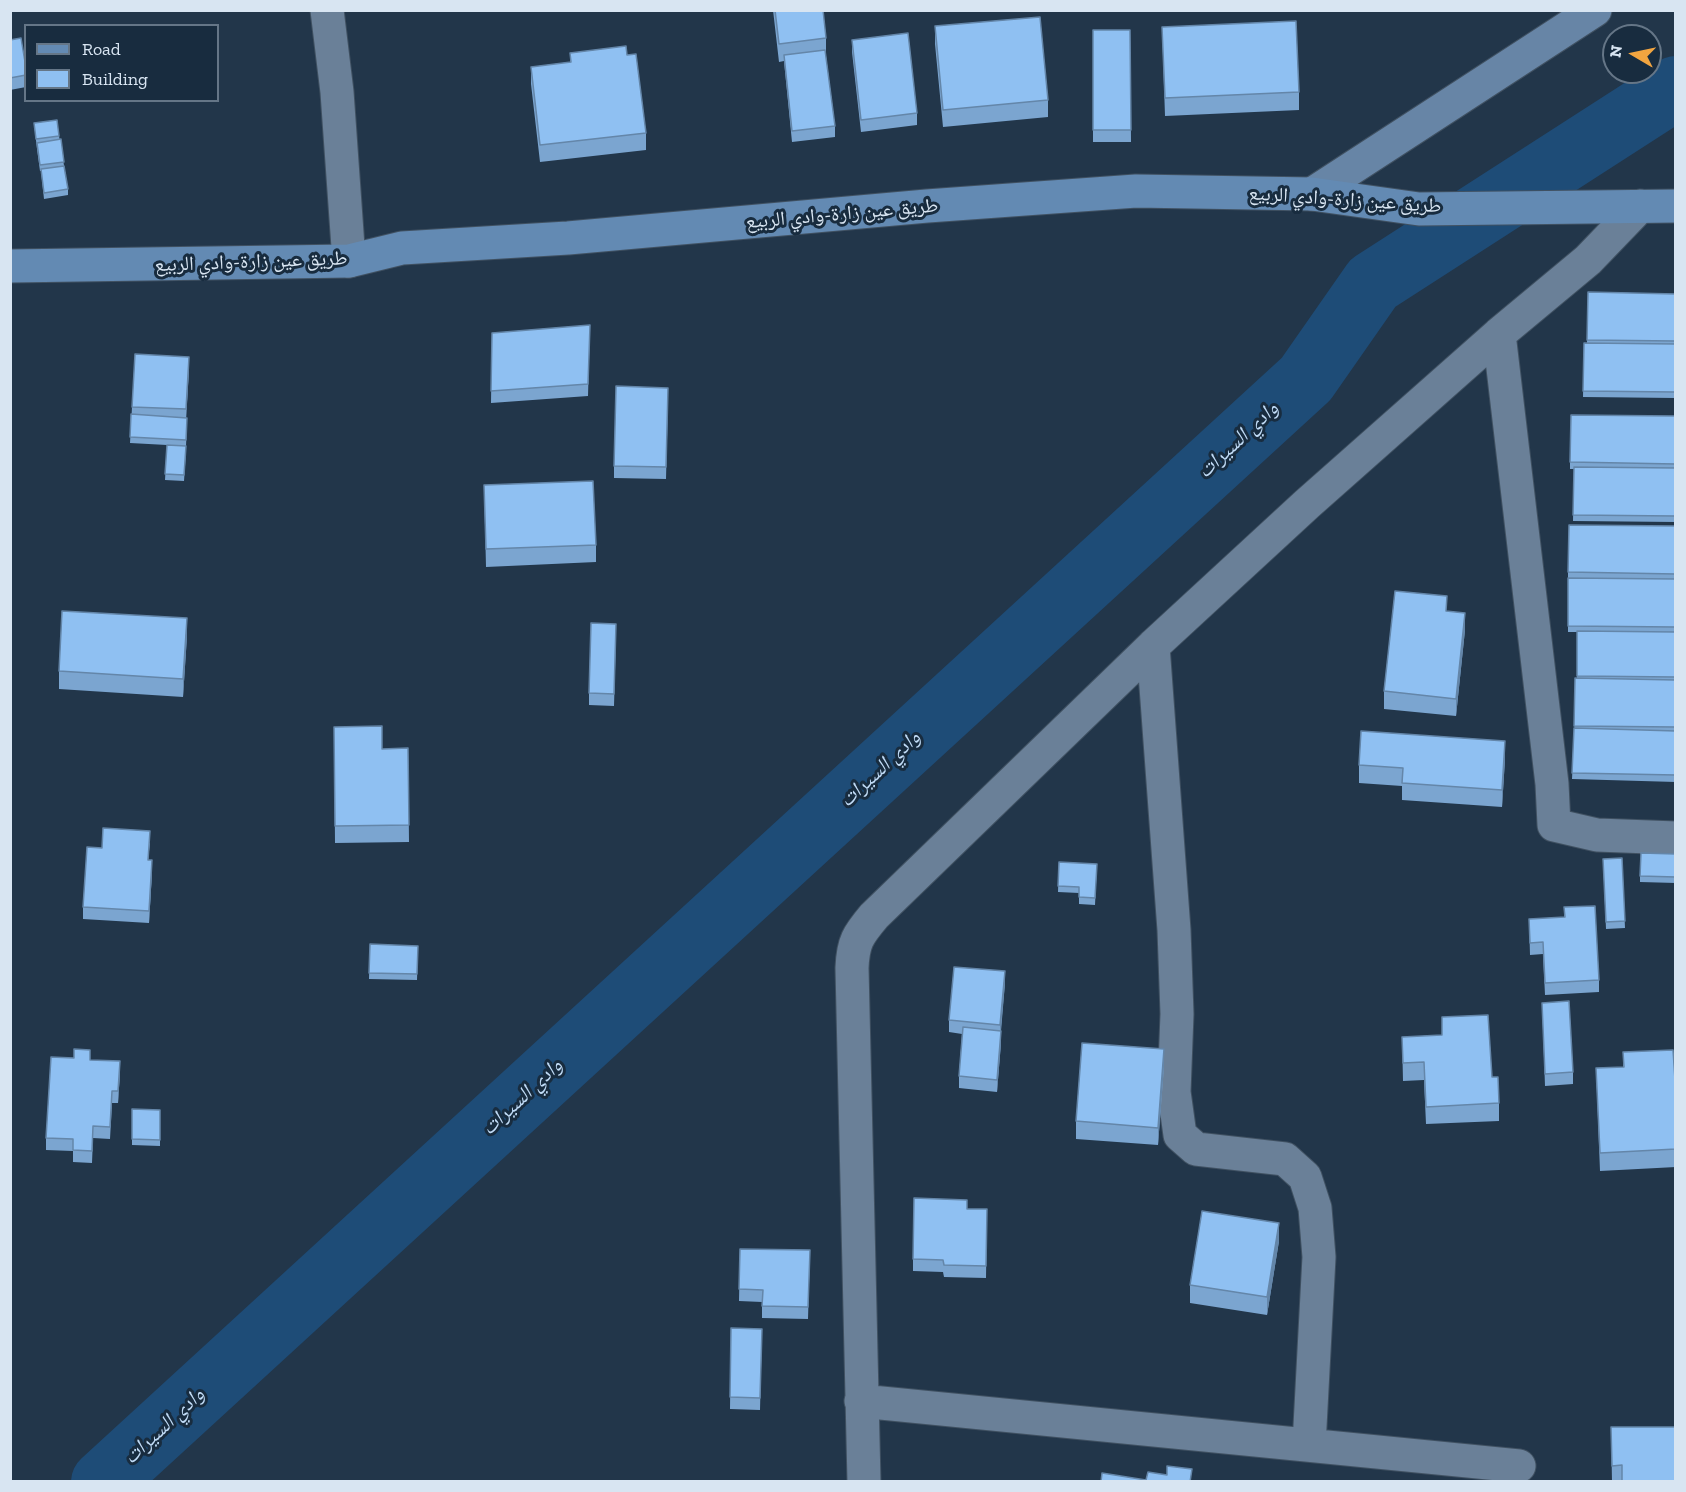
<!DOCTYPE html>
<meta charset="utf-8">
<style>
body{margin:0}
#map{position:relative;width:1686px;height:1492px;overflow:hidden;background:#22364a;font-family:"Zilla Slab",serif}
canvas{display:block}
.frame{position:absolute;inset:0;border:12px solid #d8e5f2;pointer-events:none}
.legend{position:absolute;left:24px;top:24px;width:195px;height:78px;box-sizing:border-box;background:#182c3f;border:2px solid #657687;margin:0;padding:8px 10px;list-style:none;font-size:18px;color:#d8e5f2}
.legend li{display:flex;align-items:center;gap:12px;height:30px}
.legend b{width:30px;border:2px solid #657687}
.north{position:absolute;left:1602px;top:24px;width:60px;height:60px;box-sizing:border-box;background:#182c3f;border:2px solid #657687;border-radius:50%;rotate:279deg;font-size:16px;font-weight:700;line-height:24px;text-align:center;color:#d8e5f2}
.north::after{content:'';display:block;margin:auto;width:21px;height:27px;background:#f2a540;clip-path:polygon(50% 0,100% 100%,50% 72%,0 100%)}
</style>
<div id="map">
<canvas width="1686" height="1492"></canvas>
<div class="frame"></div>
<ul class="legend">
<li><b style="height:8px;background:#638ab3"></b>Road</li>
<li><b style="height:16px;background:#8fc0f2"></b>Building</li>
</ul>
<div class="north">N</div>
</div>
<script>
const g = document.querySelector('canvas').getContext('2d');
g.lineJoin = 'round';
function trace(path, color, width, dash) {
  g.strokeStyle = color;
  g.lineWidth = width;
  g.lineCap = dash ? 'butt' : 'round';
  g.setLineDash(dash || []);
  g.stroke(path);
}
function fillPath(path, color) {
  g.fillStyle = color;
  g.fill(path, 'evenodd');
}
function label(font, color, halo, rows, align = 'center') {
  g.font = font + ' "Zilla Slab","Noto Naskh Arabic",serif';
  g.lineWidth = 6;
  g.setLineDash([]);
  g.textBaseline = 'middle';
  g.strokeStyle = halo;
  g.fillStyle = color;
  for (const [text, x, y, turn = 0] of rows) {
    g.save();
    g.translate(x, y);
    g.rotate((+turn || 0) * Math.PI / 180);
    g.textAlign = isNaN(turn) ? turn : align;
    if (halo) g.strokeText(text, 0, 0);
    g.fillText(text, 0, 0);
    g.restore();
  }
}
trace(new Path2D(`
 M103 1482 1306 379 1373 283 1676 88`), '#1e4c77', 64);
const minor = new Path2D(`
 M327 10 337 92 349 261
 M1499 334 1552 784 1554 825 1597 835 1676 838
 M1153 646 1174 930 1177 1014 1174 1092 1180 1135 1196 1149 1285 1159 1305 1177 1315 1208 1319 1257 1309 1445
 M861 1401 1519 1466
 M864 1482 852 968C853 942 858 935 874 916L1153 646 1307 504 1499 334 1588 260 1640 206`);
const secondary = new Path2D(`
 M1312 194 1595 10`);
const primary = new Path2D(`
 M10 266 349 261 402 248 568 238 927 206 1136 191 1312 194 1419 209 1676 206`);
trace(minor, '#405162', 35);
trace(secondary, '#405162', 35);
trace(primary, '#405162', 35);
trace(minor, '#6a8098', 33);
trace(secondary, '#6785a6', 33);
trace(primary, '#638ab3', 33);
fillPath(new Path2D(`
 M773 10H823L826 38V56L835 126V137L792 142 784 61 779 62Z
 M935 26 1048 100V117L943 127 935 44Z
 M1162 27 1299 92V110L1165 116Z
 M1093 30H1130L1131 142H1093Z
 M10 40 26 68V87L10 90Z
 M852 40 917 113V125L861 132 852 52Z
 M570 53 646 133V150L540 162 531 84V67L570 62Z
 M34 123 59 136 68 189V195L44 199 41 171H40L37 149Z
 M1588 292 1676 294V398L1583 397 1584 343H1587Z
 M590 325 588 396 491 403 492 333Z
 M189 369 186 418 187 424 186 446V452L184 481 165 480 167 445 130 443 132 407Z
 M668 400 666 479 614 478V466Z
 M1676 416V522L1573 521 1574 469H1570V462Z
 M484 485 596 545V562L486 567Z
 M1676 526V782L1572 779 1577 678V632H1568V572Z
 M1447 611 1465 630 1456 716 1384 709V691Z
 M187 636 183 697 59 689V671Z
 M616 636 614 706 589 705V693Z
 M334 727 382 749 408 748 409 842 335 843Z
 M1505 759 1502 807 1402 800V786L1359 783V765Z
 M150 843 148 860 152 872 149 923 83 919V907L102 848Z
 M1676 854V883L1640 882V876Z
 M1622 858 1625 928 1606 929 1603 859Z
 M1059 862 1097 864 1095 905 1079 904V893L1058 892Z
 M1564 907 1599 980V992L1545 995 1543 954 1530 955 1529 919 1564 917Z
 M370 944 418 946 417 980 369 979Z
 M1005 983 1001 1031V1043L997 1092 959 1088V1076L962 1034 949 1032V1020Z
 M1542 1003 1573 1072V1084L1545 1086Z
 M1442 1017 1492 1077 1499 1103V1121L1426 1124 1424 1080 1403 1081 1402 1037 1442 1035Z
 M1623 1052 1676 1095V1167L1600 1171 1596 1068 1623 1067Z
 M90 1060 120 1073 118 1103H112L110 1139 93 1138 92 1163 73 1162V1151L46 1150V1138Z
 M1164 1066 1158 1145 1076 1139V1121Z
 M132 1109 160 1110V1146L132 1145Z
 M967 1209H987L986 1278 944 1277 943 1272 913 1271V1259Z
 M1279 1241 1267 1315 1190 1303V1285Z
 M740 1249 810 1250 808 1319 762 1318V1302L739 1301Z
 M731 1328 762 1329 760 1410 730 1409Z
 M1611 1427 1676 1482H1612Z`), '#7ba5d0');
fillPath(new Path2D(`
 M189 357V369L186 421V409Z
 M1465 613V630L1456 716V699Z
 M187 618V636L183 697V679Z
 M1505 741V759L1502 807V790Z
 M152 860V872L149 923V911Z
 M1005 971V983L1000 1037V1025Z
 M1001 1031V1043L997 1092V1080Z
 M1164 1049V1066L1158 1145V1128Z
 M120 1061V1073L118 1103V1091Z
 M1279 1223V1241L1267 1315V1297Z`), '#6486a9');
const building = new Path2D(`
 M775 10H823L826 38 779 44Z
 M1040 17 1048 100 943 110 935 26Z
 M1296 21 1299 92 1165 98 1162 27Z
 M1093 30H1130L1131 130H1093Z
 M908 33 917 113 861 120 852 40Z
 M21 38 26 68V75L10 78V40Z
 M626 46 627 55 636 54 646 133 540 145 531 67 571 62 570 53Z
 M825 50 835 126 792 131 784 55Z
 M57 120 59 136 36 139 34 123Z
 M61 139 64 162 40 165 37 143Z
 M64 166 68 189 44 193 41 169Z
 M1588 292 1676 294V341L1587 340Z
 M590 325 588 384 491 391 492 333Z
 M1584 343 1676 344V392L1583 391Z
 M135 354 189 357 186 409 132 407Z
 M616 386 668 388 666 467 614 466Z
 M131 414 187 418 186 440 130 437Z
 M1571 415 1676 416V464L1570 462Z
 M167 445 186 446 184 475 165 474Z
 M1574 467 1676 468V516L1573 515Z
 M593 481 596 545 486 549 484 485Z
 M1569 525 1676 526V574L1568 572Z
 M1568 578 1676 579V627L1568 626Z
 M1395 591 1447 596 1446 611 1465 613 1456 699 1384 691Z
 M62 611 187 618 183 679 59 671Z
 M591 623 616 624 614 694 589 693Z
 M1577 631 1676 632V677L1577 676Z
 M1575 678 1676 680V727L1574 726Z
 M382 726V749L408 748 409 825 335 826 334 727Z
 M1574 728 1676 731V775L1572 773Z
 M1361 731 1505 741 1502 790 1402 783 1403 768 1359 765Z
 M103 828 150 831 148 860H152L149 911 83 907 87 847 102 848Z
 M1641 853 1676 854V877L1640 876Z
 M1622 858 1625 921 1606 922 1603 859Z
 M1059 862 1097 864 1095 898 1079 897V887L1058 886Z
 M1595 906 1599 980 1545 983 1543 942 1530 943 1529 919 1565 917 1564 907Z
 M370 944 418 946 417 974 369 973Z
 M954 967 1005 971 1000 1025 949 1020Z
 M1569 1001 1573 1072 1545 1074 1542 1003Z
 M1488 1015 1492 1077H1498L1499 1103 1426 1107 1424 1062 1403 1063 1402 1037 1442 1035V1017Z
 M963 1027 1001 1031 997 1080 959 1076Z
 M1082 1043 1164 1049 1158 1128 1076 1121Z
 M74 1049 90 1050V1060L120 1061 118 1091H112L110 1127 93 1126 92 1151 73 1150V1139L46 1138 51 1057 74 1058Z
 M1673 1050 1676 1095V1149L1600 1153 1596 1068 1624 1067 1623 1052Z
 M132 1109 160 1110V1140L132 1139Z
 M914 1198 967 1200V1209H987L986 1266 944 1265 943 1260 913 1259Z
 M1202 1211 1279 1223 1267 1297 1190 1285Z
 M740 1249 810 1250 808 1307 762 1306 763 1290 739 1289Z
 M731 1328 762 1329 760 1398 730 1397Z
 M1611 1427H1676V1482H1622V1465L1612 1466Z
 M1167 1466 1192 1469 1190 1482H1101L1102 1473 1146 1480 1148 1472 1167 1475Z`);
fillPath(building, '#8fc0f2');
trace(building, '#6486a9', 1.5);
label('20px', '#d8e5f2', '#182c3f', [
 ["طريق عين زارة-وادي الربيع",1345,200,4],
 ["طريق عين زارة-وادي الربيع",842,214,-5],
 ["طريق عين زارة-وادي الربيع",251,262,-2]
]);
label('italic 21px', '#c0dbf6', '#182c3f', [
 ["وادي السيرات",1238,440,-43],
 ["وادي السيرات",880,769,-43],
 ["وادي السيرات",522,1097,-43],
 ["وادي السيرات",164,1426,-43]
]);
</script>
